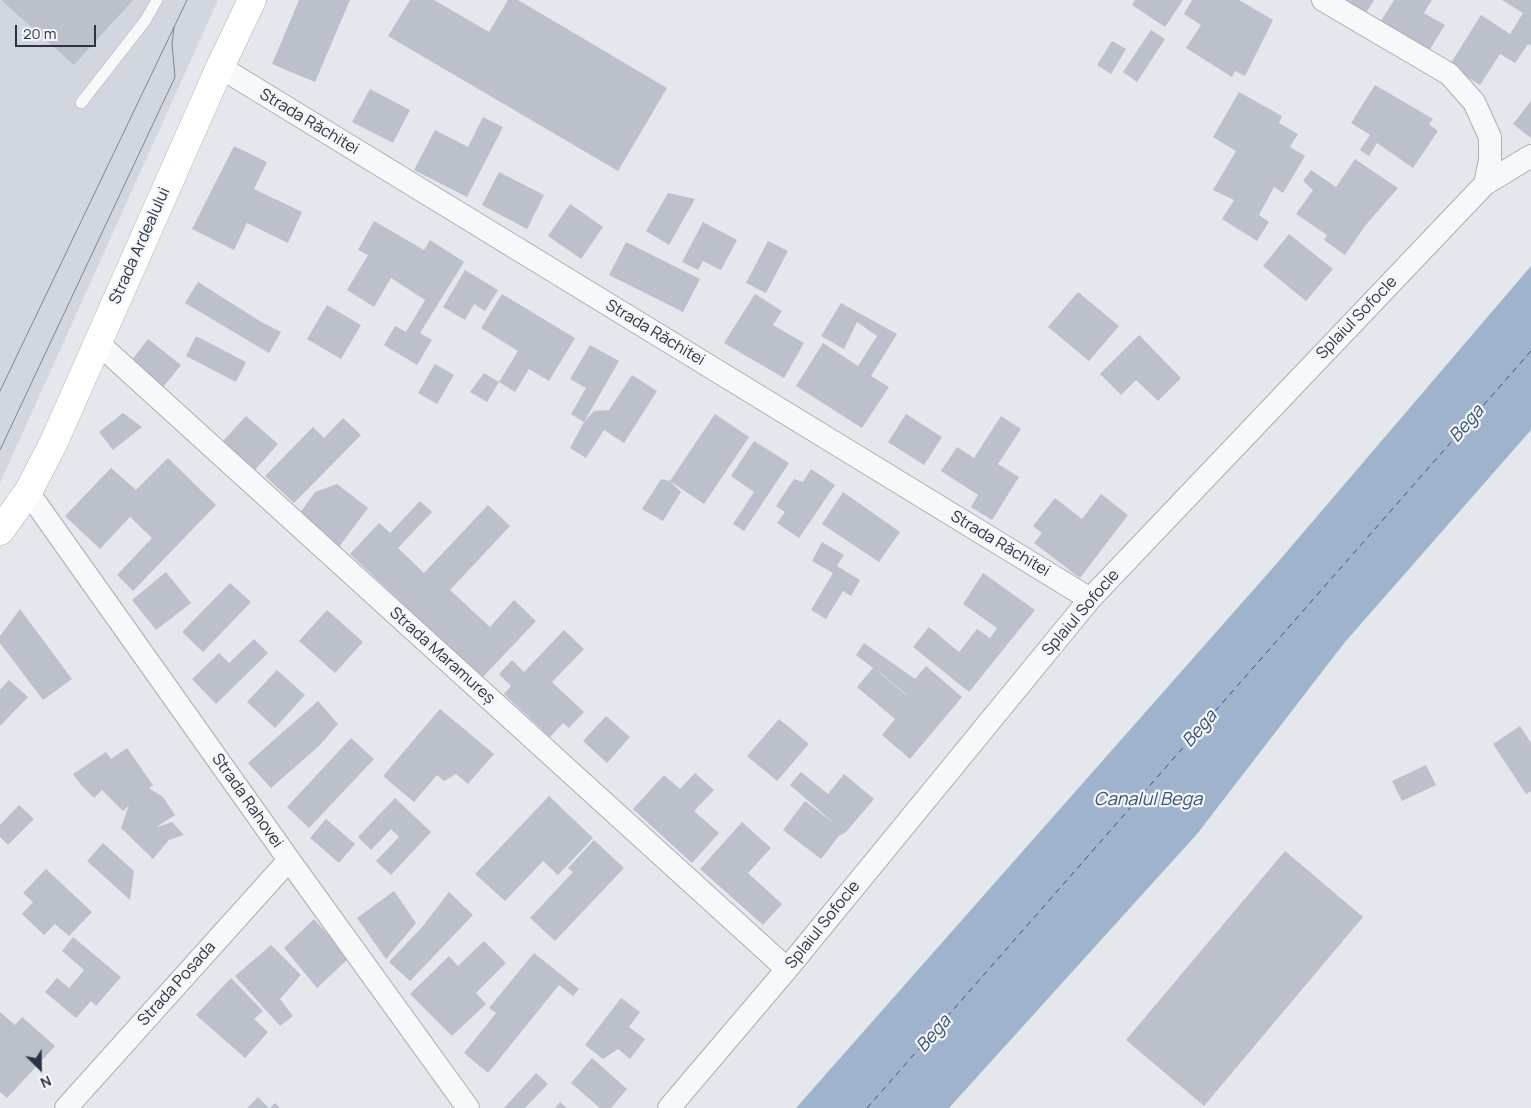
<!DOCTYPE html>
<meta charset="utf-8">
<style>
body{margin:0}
#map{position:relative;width:1531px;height:1108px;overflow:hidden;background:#e4e7ec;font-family:Manrope,sans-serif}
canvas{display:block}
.north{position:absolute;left:15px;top:1043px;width:50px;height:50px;-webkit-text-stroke:4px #f4f6f9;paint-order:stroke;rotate:157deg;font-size:14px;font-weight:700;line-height:20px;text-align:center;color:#2b3445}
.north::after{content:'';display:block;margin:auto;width:18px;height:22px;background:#2b3445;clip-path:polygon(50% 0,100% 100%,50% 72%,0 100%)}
.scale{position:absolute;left:15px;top:25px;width:81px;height:22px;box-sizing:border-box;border:2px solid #2b3445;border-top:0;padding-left:6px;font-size:15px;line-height:18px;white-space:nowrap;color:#2b3445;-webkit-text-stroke:4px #f4f6f9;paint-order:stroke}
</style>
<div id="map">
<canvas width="1531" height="1108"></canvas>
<div class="north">N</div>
<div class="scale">20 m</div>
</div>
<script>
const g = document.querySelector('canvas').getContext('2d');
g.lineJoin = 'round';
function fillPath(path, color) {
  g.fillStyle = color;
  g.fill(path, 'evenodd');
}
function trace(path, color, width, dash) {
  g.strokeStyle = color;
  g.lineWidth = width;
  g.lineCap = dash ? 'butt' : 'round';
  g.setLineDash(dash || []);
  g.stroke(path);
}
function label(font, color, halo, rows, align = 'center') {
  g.font = font + ' Manrope,sans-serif';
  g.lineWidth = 4.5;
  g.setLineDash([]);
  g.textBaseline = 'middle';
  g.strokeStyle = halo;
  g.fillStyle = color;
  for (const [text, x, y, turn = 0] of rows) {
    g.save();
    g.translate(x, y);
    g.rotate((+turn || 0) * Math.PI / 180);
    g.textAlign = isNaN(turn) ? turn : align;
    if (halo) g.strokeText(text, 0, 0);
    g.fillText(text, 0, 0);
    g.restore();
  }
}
fillPath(new Path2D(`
 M0 0H218L0 483Z`), '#d2d6de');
fillPath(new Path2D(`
 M1531 266V430L1345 642 1197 834 949 1108H796L1278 562Z`), '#9fb4cc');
trace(new Path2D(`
 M867 1108 1531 351`), '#34527a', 1, [6, 5]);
fillPath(new Path2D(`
 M1 0H133L74 65Z
 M299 0H350L315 82 272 64Z
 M410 0H434L489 32 508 0H518L667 88 618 171 388 36Z
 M1135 0H1183L1165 27 1132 5Z
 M1192 0H1239L1273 20 1245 76 1235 71 1232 77 1186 48 1201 25 1184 14Z
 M1337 0H1374L1364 16Z
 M1394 0H1432L1424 13 1445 25 1427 54 1379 24Z
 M1502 0H1531V46L1528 44 1515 63 1500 54 1480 85 1449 66 1481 15 1510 34 1523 13Z
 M1151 30 1165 39 1137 82 1123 72Z
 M1112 41 1126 49 1111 74 1097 65Z
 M1375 85 1433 119 1429 124 1438 131 1413 168 1377 143 1369 156 1360 150 1370 135 1351 123Z
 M370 89 410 110 393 143 352 122Z
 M1239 92 1282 116 1279 123 1298 134 1290 147 1305 156 1283 193 1274 187 1259 215 1269 222 1257 241 1222 219 1234 200 1213 190 1236 151 1213 137Z
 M1531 101V138L1513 124Z
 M483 117 503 127 467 197 414 170 435 130 468 147Z
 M234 146 267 162 254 189 302 212 288 243 247 223 234 250 192 229Z
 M1355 159 1398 188 1365 226 1345 255 1324 240 1327 235 1296 214 1313 190 1303 181 1311 170 1336 187Z
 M499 172 544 195 527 229 482 205Z
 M668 193 695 199 669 245 646 231Z
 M570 204 603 227 581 259 548 236Z
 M374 221 424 250 430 240 464 262 420 333 432 340 417 365 384 345 395 326 406 332 425 300 391 278 374 307 347 290 368 255 358 250Z
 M703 222 737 240 721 270 703 261 698 270 682 262Z
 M1289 234 1333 269 1306 301 1263 266Z
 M768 241 788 251 766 293 746 283Z
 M626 242 700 279 683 312 609 275Z
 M465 270 498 290 485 311 474 304 465 320 443 307Z
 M198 282 263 323 281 332 269 353 185 303Z
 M1078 292 1119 326 1089 361 1048 327Z
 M502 294 575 338 549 381 529 369 515 392 499 382 518 351 481 328Z
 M755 294 782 311 773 325 804 343 784 378 724 343Z
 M841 303 897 334 871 376 889 387 862 428 796 386 823 343 858 366 877 336 857 322 844 349 821 336Z
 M327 305 361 325 341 359 307 339Z
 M1139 335 1181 378 1158 401 1136 380 1121 395 1100 374Z
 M196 336 246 362 236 382 186 356Z
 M148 339 181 365 160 391 128 365Z
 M590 345 619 361 584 422 571 414 586 388 570 379Z
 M435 364 454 375 437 404 418 393Z
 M484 373 499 382 487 402 470 392Z
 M632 375 657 391 624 443 604 430 586 458 570 448 584 422 594 411 609 410Z
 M123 413 142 427 113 450 99 432Z
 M715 414 749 437 704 504 670 481Z
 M906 414 942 437 924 465 888 442Z
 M246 416 278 444 255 470 223 441Z
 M1001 416 1021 429 998 464 1019 477 992 520 971 507 978 495 941 471 957 447 974 458Z
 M343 418 361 435 294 503 265 476 313 427 324 438Z
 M754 441 789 463 744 531 733 524 754 492 731 476Z
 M168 458 216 505 133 591 117 575 152 538 130 517 100 549 65 516 111 468 136 490Z
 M811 469 835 485 799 538 777 523 785 512 776 506 794 479 803 482Z
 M661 479 670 481 681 492 663 521 642 509Z
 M337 484 368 508 336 551 295 520 315 492Z
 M843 492 900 532 879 562 822 524Z
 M1101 494 1128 515 1080 578 1034 543 1042 533 1033 526 1055 498 1082 519Z
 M420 501 432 512 398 548 424 573 488 505 510 526 450 590 490 627 514 600 536 621 482 678 350 554 379 523 390 533Z
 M822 542 844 555 837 566 860 580 851 596 843 591 826 619 811 610 833 573 812 561Z
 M166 572 191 603 156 630 132 600Z
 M983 573 1035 610 969 692 913 647 929 627 959 652 977 629 990 638 997 628 963 604Z
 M230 583 251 602 203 652 182 632Z
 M20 609 72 679 43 700 0 643V636Z
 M327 610 363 642 335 673 299 641Z
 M564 630 584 649 552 682 584 712 569 728 563 723 550 737 504 694 511 686 499 674 512 660 524 672Z
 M254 639 268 653 216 704 192 679 219 653 229 663Z
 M864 643 915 679 926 666 962 697 910 759 882 735 895 719 857 687 873 668 856 655ZM875 669 883 675 907 695H906Z
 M277 670 305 695 275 728 247 702Z
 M9 680 28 697 0 726V690Z
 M318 701 338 724 320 745 271 788 248 763Z
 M440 709 494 754 468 784 456 774 444 781 437 775 414 802 383 776Z
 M606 716 630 737 607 763 583 741Z
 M779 719 809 744 777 781 747 756Z
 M1520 726 1531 743V791L1526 794 1493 744Z
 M351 738 374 759 309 828 287 807Z
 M127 748 153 785 149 788 163 797 175 815 155 828 172 822 184 835 169 840 153 859 121 828 129 805 123 811 102 790 94 798 82 786 73 774 106 752 111 759Z
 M1426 765 1436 785 1402 801 1392 781Z
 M801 772 828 794 844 774 874 799 846 832 839 836 821 859 783 830 805 801 836 825 790 785Z
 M695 773 714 790 694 811 719 833 692 863 633 809 664 775 680 789Z
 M549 796 593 838 558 875 543 861 505 901 475 874Z
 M395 798 431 832 391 875 376 861 399 837 391 829 371 850 358 837Z
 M19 805 34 819 8 845 0 837V825Z
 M326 819 355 844 339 863 310 838Z
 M742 822 771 848 748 873 782 904 763 925 700 869Z
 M594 840 624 868 555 941 530 918 573 872 568 868Z
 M103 843 134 871 130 900 87 861Z
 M1285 851 1363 917 1204 1106 1126 1040Z
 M46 869 92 912 69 936 55 924 44 935 22 914 33 902 23 893Z
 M394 891 416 923 386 959 357 918Z
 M449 892 473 915 410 981 389 962 423 926Z
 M314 919 349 958 317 988 284 948Z
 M73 937 121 977 96 1006 91 1001 76 1018 45 992 57 978 69 988 84 970 62 951Z
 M484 941 506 963 476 993 486 1004 452 1036 410 994 449 956 458 966Z
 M271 945 301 975 280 999 293 1016 280 1026 235 976Z
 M534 953 579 989 573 996 559 985 488 1073 464 1053 496 1013 489 1008Z
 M231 978 263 1011 254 1019 268 1032 245 1058 196 1015Z
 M621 998 640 1012 629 1027 645 1039 630 1059 618 1049 603 1059 585 1045Z
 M0 1012 15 1025 22 1017 55 1046 7 1098 0 1092Z
 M592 1058 627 1089 611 1108H600L571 1083Z
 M536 1073 548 1084 525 1108H504Z
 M258 1097 269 1108H247Z
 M560 1102 567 1108H555Z
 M275 1103 280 1108H270Z`), '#bbc0ca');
const lane = new Path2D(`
 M81 103 145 21 157 0`);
const street = new Path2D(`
 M1323 0 1449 74 1474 102 1490 137V160L1485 184
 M220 67 1090 599
 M98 343 787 969
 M28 492 289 860 468 1108
 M66 1108 289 860
 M669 1108 787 969 1090 599 1485 184 1531 156`);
const secondary = new Path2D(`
 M0 531 28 492 53 444 220 67 252 0`);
trace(lane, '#a9aeb7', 12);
trace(street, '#a9aeb7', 24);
trace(secondary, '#a9aeb7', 29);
trace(lane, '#f7f8fa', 11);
trace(street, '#f7f8fa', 22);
trace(secondary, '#fff', 28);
trace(new Path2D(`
 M0 391 187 0
 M0 450 175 77 172 44 174 27`), '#7d8696', 1);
label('16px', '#2b3445', '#f4f6f9', [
 ["Strada Răchitei",309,122,31],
 ["Strada Ardealului",140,246,-66],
 ["Splaiul Sofocle",1357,318,-46],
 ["Strada Răchitei",655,333,31],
 ["Strada Răchitei",1000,544,31],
 ["Splaiul Sofocle",1081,613,-49],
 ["Strada Maramureș",442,656,42],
 ["Strada Rahovei",247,801,55],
 ["Splaiul Sofocle",823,925,-51],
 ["Strada Posada",177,984,-48]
]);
label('italic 18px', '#34527a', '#f4f6f9', [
 ["Bega",1467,424,-49],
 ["Bega",1200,729,-49],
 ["Canalul Bega",1148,800],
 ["Bega",934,1034,-49]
]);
</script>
